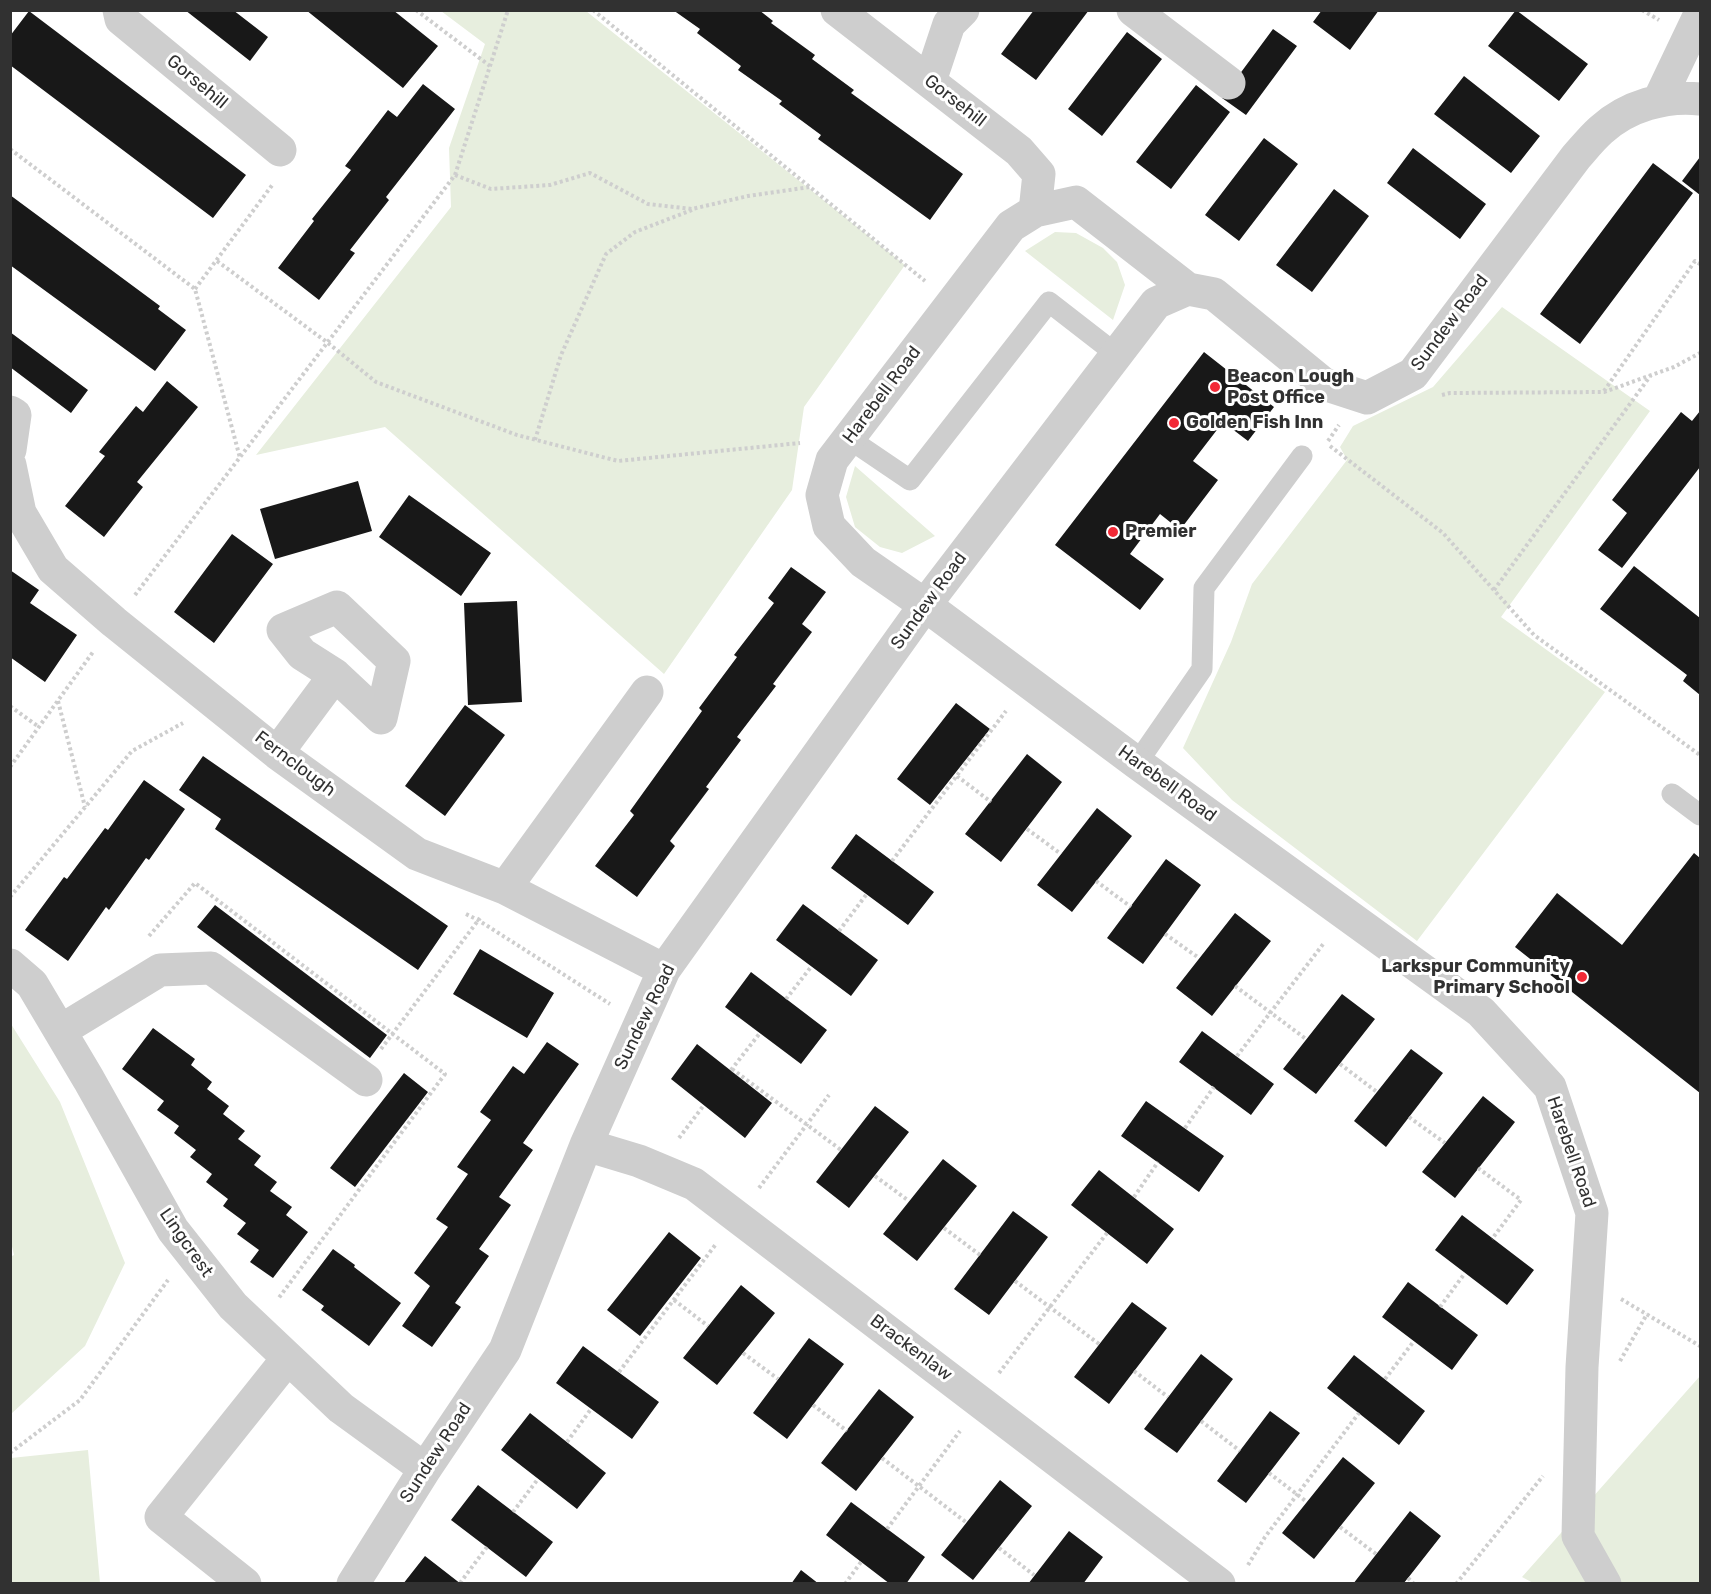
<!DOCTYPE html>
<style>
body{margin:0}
#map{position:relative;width:1711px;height:1594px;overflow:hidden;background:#fff;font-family:Rubik,sans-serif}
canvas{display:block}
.frame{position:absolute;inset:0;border:12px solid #313131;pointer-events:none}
</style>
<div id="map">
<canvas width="1711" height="1594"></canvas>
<div class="frame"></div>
</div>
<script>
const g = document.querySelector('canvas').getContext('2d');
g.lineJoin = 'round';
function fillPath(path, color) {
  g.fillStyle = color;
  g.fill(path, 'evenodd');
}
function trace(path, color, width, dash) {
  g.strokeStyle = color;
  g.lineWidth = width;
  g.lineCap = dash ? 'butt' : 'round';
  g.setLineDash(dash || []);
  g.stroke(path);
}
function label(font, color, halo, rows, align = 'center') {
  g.font = font + ' Rubik,sans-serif';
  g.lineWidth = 6;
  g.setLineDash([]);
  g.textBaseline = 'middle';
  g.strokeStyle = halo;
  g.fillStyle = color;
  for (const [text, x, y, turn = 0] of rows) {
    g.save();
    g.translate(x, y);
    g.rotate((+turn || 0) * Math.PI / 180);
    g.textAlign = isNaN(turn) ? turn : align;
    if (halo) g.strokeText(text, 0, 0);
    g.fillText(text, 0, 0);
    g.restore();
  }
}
fillPath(new Path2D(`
 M441 11H586L905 265 804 407 792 490 664 674 385 427 256 455 451 207 449 148 485 44Z
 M1055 232 1076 233 1103 248 1117 262 1125 285 1113 320 1025 251Z
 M1502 307 1650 411 1501 617 1605 692 1417 941 1232 800 1183 748 1231 642 1252 584 1347 460 1340 447 1353 426 1433 387Z
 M855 466 935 536 902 553 880 547 855 527 846 497Z
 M11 1024 60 1102 125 1263 85 1346 11 1414 10 1257 14 1255 10 1238Z
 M1700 1376V1583L1535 1584 1522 1577Z
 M88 1450 100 1583H11V1458Z`), '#e7eede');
fillPath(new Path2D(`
 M185 10H233L268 37 250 61Z
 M306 10H393L438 46 403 88Z
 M673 10H759L773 21 771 23 815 55 812 59 854 90 851 93 963 174 930 220 818 139 821 135 779 104 782 101 738 70 741 66 697 33 700 29Z
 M1034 10H1089L1036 80 1001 54Z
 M1322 10H1379L1350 50 1313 22Z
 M1516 10 1588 64 1559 101 1488 46Z
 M29 11 246 175 213 218 10 65V36Z
 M1273 29 1297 46 1246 115 1222 98Z
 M1127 32 1162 59 1102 136 1068 109Z
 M1464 76 1540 136 1511 173 1434 114Z
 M423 84 455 109 386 197 389 200 350 250 355 253 319 300 278 268 314 221 312 219 351 170 345 166 388 110 397 117Z
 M1196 85 1230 112 1171 189 1136 162Z
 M1264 138 1298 164 1239 241 1205 215Z
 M1413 148 1486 204 1460 239 1387 183Z
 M1700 157V195L1682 181Z
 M1653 163 1693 193 1580 344 1540 314Z
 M1334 189 1369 216 1312 292 1276 265Z
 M10 195 160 306 158 309 186 330 155 371 10 265Z
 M10 332 88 390 71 413 10 367Z
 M1204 352 1274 407 1248 441 1223 422 1193 461 1218 480 1180 530 1160 514 1130 554 1164 579 1140 610 1055 545Z
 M167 381 198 407 137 482 143 487 104 537 65 506 105 456 99 452 136 406 143 412Z
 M1700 411V467L1622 568 1598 550 1627 513 1612 500 1681 412 1692 421Z
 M358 481 372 531 275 559 260 509Z
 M409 495 491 553 461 596 379 537Z
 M232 534 273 564 214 643 174 612Z
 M1634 566 1700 618V695L1683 681 1687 675 1600 609Z
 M791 567 826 592 802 624 812 632 773 684 776 686 737 737 741 740 706 787 709 789 670 841 675 846 637 897 595 866 634 815 630 811 702 711 699 708 737 657 734 655 774 603 768 598Z
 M10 570 39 590 30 603 77 635 45 682 10 657Z
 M517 601 522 702 468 705 464 603Z
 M956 703 990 729 930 805 897 779Z
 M465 705 505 735 445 816 405 786Z
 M1027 754 1062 782 1001 862 965 834Z
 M203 756 448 926 418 970 215 829 221 819 179 790Z
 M144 780 185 809 149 860 146 858 109 910 106 907 68 961 25 930 64 877 67 879 105 828 108 830Z
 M1097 808 1132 836 1072 912 1037 885Z
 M856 834 934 892 908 925 831 868Z
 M1694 853 1700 858V1093L1515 947 1557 893 1622 945Z
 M1166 859 1201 885 1143 964 1107 938Z
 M803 904 878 960 851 996 776 940Z
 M215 905 387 1035 370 1058 197 927Z
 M1235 913 1271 941 1212 1016 1176 988Z
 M480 949 554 993 527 1038 453 994Z
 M751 972 827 1030 801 1064 725 1007Z
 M1342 994 1375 1019 1316 1094 1283 1069Z
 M153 1028 195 1059 191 1065 212 1082 207 1089 229 1106 223 1114 245 1131 238 1139 261 1156 254 1165 277 1182 270 1191 292 1207 286 1215 308 1232 273 1278 250 1262 259 1250 237 1234 246 1223 223 1206 228 1199 206 1182 212 1174 190 1157 196 1150 174 1133 179 1126 157 1110 164 1101 122 1069Z
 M1202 1031 1274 1084 1251 1115 1179 1062Z
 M547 1042 579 1064 523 1143 533 1150 499 1197 511 1205 479 1249 489 1256 455 1303 461 1307 432 1347 402 1326 430 1286 414 1273 448 1227 436 1219 468 1174 457 1167 491 1120 480 1112 513 1066 524 1074Z
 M697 1044 772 1103 745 1138 671 1079Z
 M1411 1049 1443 1073 1386 1147 1354 1121Z
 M404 1073 428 1092 355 1187 330 1168Z
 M1483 1096 1515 1122 1455 1198 1422 1172Z
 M1146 1101 1224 1156 1199 1192 1121 1136Z
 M875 1106 909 1132 849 1208 816 1182Z
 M943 1159 977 1186 917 1261 883 1234Z
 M1099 1170 1174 1229 1147 1264 1071 1205Z
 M1013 1211 1048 1237 989 1315 954 1289Z
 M1462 1215 1534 1270 1507 1305 1435 1250Z
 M669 1232 701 1258 640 1336 607 1310Z
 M333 1249 355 1265 354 1267 401 1303 369 1346 321 1310 324 1306 302 1290Z
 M1408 1282 1478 1335 1452 1370 1382 1317Z
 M741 1285 775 1313 717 1385 683 1358Z
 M1132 1302 1167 1328 1109 1404 1074 1377Z
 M809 1338 844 1364 787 1439 753 1413Z
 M583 1346 659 1402 632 1439 556 1383Z
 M1201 1354 1233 1379 1177 1453 1144 1429Z
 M1354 1355 1425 1411 1399 1445 1327 1388Z
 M879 1389 914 1417 856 1491 821 1463Z
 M1270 1411 1300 1433 1246 1503 1217 1481Z
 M530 1413 606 1473 577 1509 501 1450Z
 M1343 1457 1375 1483 1314 1559 1282 1533Z
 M1000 1480 1032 1506 973 1580 941 1555Z
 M478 1485 553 1542 526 1577 451 1520Z
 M851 1502 925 1557 906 1584H890L826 1535Z
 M1410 1511 1441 1536 1408 1578 1403 1584H1353Z
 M1069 1531 1103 1557 1083 1584H1028Z
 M425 1556 461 1584H403Z
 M801 1570 819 1584H791Z`), '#181818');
trace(new Path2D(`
 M416 10 490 66
 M593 10 925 281
 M1642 10 1659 20
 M10 149 195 289 240 458
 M455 175 491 189 550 185 590 173 648 204 692 209 748 196 810 187
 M217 261 328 343 376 382 517 435 618 461 800 443
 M195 289 273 184
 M1604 391 1695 261 1700 264
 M1442 395 1450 393 1604 392 1674 367 1700 353
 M535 440 561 355 606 254 635 232 692 210
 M1328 441 1339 425
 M1330 446 1443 533 1534 635 1700 755
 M1494 590 1651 375
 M135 595 455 175 508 10
 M58 701 85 807
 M10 706 39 727
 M10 767 93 652
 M957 776 991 802
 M1027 829 1061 854
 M892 861 1006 711
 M1096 881 1131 907
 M10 897 132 751 183 723
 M466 914 478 920 610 1004
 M839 931 866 895
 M1165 934 1199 958
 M149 936 195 883 445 1074 278 1299
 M1235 986 1306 1039
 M786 999 811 967
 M381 1049 480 918
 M1237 1056 1324 943
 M1340 1064 1377 1092
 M732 1069 841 1150
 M731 1070 760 1033
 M1409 1117 1445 1143
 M1185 1128 1214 1087
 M679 1138 704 1105
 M1478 1168 1521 1200 1492 1239
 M875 1176 909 1201
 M759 1188 829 1095
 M1134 1197 1158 1162
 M944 1228 980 1255
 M1015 1281 1099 1344
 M1621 1299 1700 1346
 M674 1300 708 1326
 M1440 1307 1465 1273
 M743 1353 778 1379
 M1620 1361 1647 1314
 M1134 1371 1168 1397
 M619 1372 716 1244
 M999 1373 1107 1233
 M1385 1379 1414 1341
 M813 1405 847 1431
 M1201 1421 1240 1451
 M567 1442 591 1409
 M10 1453 80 1400 168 1280
 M882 1458 967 1523
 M1269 1473 1307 1502
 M513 1512 538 1479
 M1340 1527 1376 1554
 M887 1529 960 1431
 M999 1548 1034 1575
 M1248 1565 1265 1537 1359 1413
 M1408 1578 1414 1584
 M460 1583 487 1547
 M845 1584 861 1562
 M1456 1584 1543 1476`), '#cecece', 4, [3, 3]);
trace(new Path2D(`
 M848 438 910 480 1049 302 1116 354
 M1137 763 1202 669 1204 588 1302 456
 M1672 794 1700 815`), '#cecece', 21);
trace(new Path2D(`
 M119 10 121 19 280 150
 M837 10 1019 151 1039 174 1035 211
 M1133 10 1229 83
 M930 81 949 24 963 10
 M1659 100 1700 14
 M1188 289 1076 202 1035 211 1011 226 832 460 822 495 829 526 863 562 925 605 1137 763 1481 1012 1550 1087 1592 1213 1582 1367 1578 1536 1605 1584
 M10 412 15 415 10 450
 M10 465 20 513 53 569 114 622 277 753 417 854 505 888 664 970
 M277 753 335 675 381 718 394 661 337 607 283 630 302 654 335 675
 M505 888 647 692
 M10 965 32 984 89 1080 173 1230 233 1306 341 1408 425 1469
 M60 1031 160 970 211 968 366 1080
 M586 1145 639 1161 694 1184 1219 1584
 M245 1584 161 1517 288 1358
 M353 1584 425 1469 505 1350 586 1145 664 970 925 605 1156 303 1188 289 1214 294 1324 384 1367 398 1413 374 1576 157C1584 148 1592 138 1601 130 1627 106 1666 95 1700 99`), '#cecece', 33);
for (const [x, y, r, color] of [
 [1215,387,6,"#f22936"],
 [1174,423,6,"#f22936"],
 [1113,532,6,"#f22936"],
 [1582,977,6,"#f22936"]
]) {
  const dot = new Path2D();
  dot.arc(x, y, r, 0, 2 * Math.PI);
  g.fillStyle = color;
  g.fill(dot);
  trace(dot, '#fff', 2);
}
label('18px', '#313131', '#fff', [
 ["Gorsehill",197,82,40],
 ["Gorsehill",955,101,38],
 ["Sundew Road",1450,323,-53],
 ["Harebell Road",882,395,-53],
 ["Sundew Road",929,601,-54],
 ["Fernclough",295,764,37],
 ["Harebell Road",1167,784,36],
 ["Sundew Road",645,1017,-64],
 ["Harebell Road",1571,1152,71],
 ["Lingcrest",186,1243,55],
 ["Brackenlaw",911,1348,37],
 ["Sundew Road",436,1453,-57]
]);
label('bold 18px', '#313131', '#fff', [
 ["Beacon Lough",1227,377],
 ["Post Office",1227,398],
 ["Golden Fish Inn",1186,423],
 ["Premier",1125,532],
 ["Larkspur Community",1570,967,"right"],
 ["Primary School",1570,988,"right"]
], 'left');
</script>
